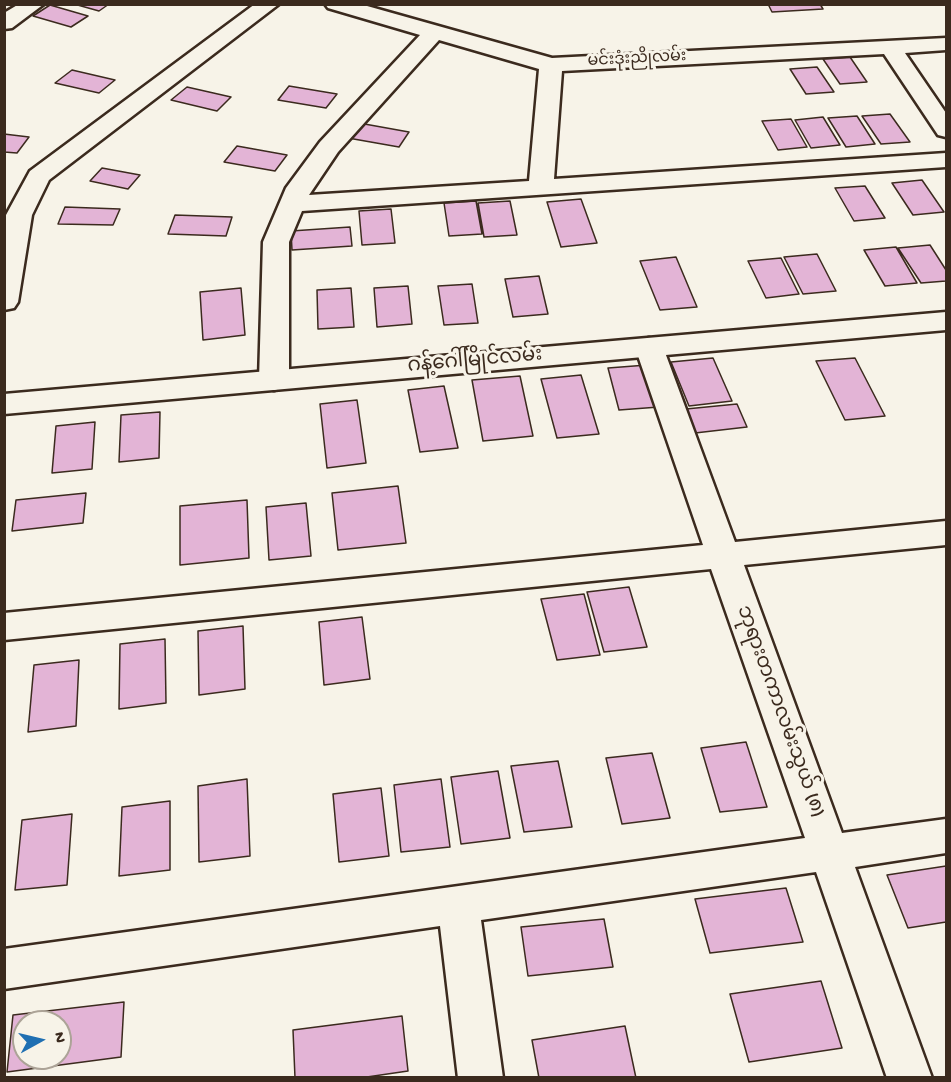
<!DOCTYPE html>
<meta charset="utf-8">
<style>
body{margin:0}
#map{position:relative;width:951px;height:1082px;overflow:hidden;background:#f7f3e8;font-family:"Gochi Hand",sans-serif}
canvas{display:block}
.frame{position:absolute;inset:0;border:6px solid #3b2a1e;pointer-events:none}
.north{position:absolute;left:12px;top:1010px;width:60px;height:60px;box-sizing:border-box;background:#f7f3e8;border:2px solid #aca397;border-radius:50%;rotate:82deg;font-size:16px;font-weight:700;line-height:24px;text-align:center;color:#3b2a1e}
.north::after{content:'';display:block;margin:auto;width:21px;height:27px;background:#1f6fb2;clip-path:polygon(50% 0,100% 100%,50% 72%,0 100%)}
</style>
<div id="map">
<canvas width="951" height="1082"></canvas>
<div class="frame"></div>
<div class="north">N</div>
</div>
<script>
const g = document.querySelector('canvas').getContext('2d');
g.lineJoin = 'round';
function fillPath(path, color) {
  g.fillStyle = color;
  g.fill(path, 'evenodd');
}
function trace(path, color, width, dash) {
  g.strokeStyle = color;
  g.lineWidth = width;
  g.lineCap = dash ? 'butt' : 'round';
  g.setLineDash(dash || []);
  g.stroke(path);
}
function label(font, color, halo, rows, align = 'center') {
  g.font = font + ' "Gochi Hand","Noto Sans Myanmar",sans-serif';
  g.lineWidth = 6;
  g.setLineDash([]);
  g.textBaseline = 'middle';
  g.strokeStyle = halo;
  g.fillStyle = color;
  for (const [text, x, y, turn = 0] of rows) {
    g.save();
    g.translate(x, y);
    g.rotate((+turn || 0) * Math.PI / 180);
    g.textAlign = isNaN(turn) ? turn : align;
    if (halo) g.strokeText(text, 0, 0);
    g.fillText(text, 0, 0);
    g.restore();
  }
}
const building = new Path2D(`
 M74 4H109L99 11Z
 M768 4H820L823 9 772 12Z
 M50 5 88 16 71 27 33 16Z
 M850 57 867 82 840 84 823 59Z
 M817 67 834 92 806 94 790 69Z
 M72 70 115 80 99 93 55 83Z
 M289 86 337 94 326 108 278 100Z
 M187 87 231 97 217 111 171 100Z
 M890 114 910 142 881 144 862 116Z
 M857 116 875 144 846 147 828 118Z
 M823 117 840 145 811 148 795 120Z
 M791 119 807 147 778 150 762 121Z
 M359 123 409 132 399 147 348 138Z
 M4 134 29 137 17 153 4 152Z
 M237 146 287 155 275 171 224 162Z
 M102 168 140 175 128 189 90 181Z
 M922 180 944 212 913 215 892 183Z
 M865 186 885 218 854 221 835 188Z
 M581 199 597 243 561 247 547 202Z
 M476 201 482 234 449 236 444 203Z
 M510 201 517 235 484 237 478 203Z
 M65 207 120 209 113 225 58 224Z
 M391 209 395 243 362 245 359 211Z
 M175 215 232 217 226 236 168 234Z
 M350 227 352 246 292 250 291 231Z
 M930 245 946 270V281L921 283 898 248Z
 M896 247 917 283 885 286 864 250Z
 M817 254 836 291 803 294 784 257Z
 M676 257 697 307 660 310 640 261Z
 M781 258 799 294 766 298 748 261Z
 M539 276 548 314 513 317 505 279Z
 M472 284 478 323 444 325 438 286Z
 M408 286 412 324 377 327 374 288Z
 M241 288 245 335 203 340 200 292Z
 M351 288 354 327 318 329 317 290Z
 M713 358 732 401 689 406 671 362Z
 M855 358 885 416 845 420 816 361Z
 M647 365 659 407 619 410 608 368Z
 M581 375 599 434 557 438 541 379Z
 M520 376 533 436 483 441 472 380Z
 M444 386 458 448 420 452 408 390Z
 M357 400 366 463 327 468 320 404Z
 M737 404 747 427 695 433 686 409Z
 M160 412 159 458 119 462 121 415Z
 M95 422 92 469 52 473 56 426Z
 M398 486 406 543 338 550 332 493Z
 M86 493 83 523 12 531 16 500Z
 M247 500 249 558 180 565V506Z
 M306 503 311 556 269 560 266 507Z
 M629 587 647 647 604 652 587 592Z
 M584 594 600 655 557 660 541 599Z
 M362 617 370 679 324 685 319 622Z
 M243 626 245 689 199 695 198 631Z
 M165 639 166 703 119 709 120 644Z
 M79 660 76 726 28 732 34 665Z
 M746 742 767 807 720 812 701 748Z
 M652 753 670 818 622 824 606 758Z
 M558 761 572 827 524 832 511 766Z
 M498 771 510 838 461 844 451 777Z
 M247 779 250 856 199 862 198 786Z
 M441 779 450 847 401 852 394 785Z
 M381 788 389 856 339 862 333 794Z
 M170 801V870L119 876 122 807Z
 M72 814 67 885 15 890 22 820Z
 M946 866V922L908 928 887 875Z
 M786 888 803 942 710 953 695 899Z
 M604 919 613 967 528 976 521 927Z
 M821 981 842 1048 749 1062 730 994Z
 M124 1002 121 1057 7 1072 13 1015ZM24 1022H60V1058H24Z
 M402 1016 408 1071 360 1078H295L293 1030Z
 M625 1026 636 1078H539L532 1040Z`);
fillPath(building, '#e3b4d6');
trace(building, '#3b2a1e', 1.5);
const street = new Path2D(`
 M19 4H44L12 28 4 29V13Z
 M255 4H279L49 180 32 215 18 302 14 308 4 310 6 215 30 171Z
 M325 4H360L552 58 946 38V50L905 53 946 113V137L938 135 884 54 562 71 554 179 946 153V167L302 211 289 242V380L284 387 274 390 264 387 259 380 263 242 286 188 320 142 420 35 328 8ZM439 40 539 69 529 181 309 195 338 152Z
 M649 338 659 341 663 347 735 542 946 521V545L744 565 842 833 946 819V853L855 867 932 1078H887L816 872 481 920 503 1078H458L440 926 4 989V949L805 838 711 569 4 640V613L703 545 635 347 639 341Z`);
const secondary = new Path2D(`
 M946 312V330L4 414V394Z`);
trace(street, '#3b2a1e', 5);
trace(secondary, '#3b2a1e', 5);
fillPath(street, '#f7f3e8');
fillPath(secondary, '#f7f3e8');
label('16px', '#3b2a1e', '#f7f3e8', [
 ["မင်းဒုံးညိုလမ်း",637,60,-3]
]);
label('20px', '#3b2a1e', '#f7f3e8', [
 ["ဂန့်ဂေါ်မြိုင်လမ်း",475,362,-5],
 ["ဘုရားတကာလမ်းသွယ် (၈)",779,712,70]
]);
</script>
